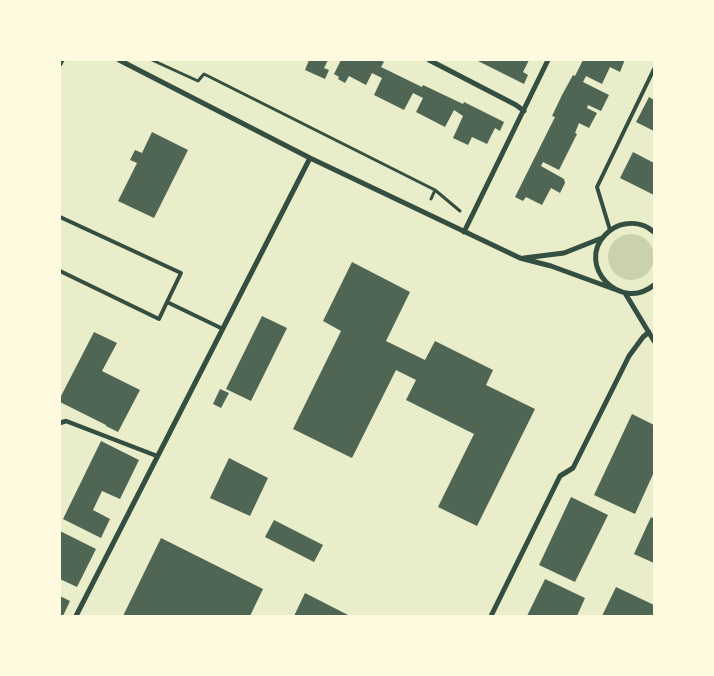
<!DOCTYPE html>
<style>
body{margin:0}
#map{position:relative;width:714px;height:676px;overflow:hidden;background:#e9edc9;font-family:"Archivo Narrow",sans-serif}
canvas{display:block}
.frame{position:absolute;inset:0;border:61px solid #fefae0;pointer-events:none}
</style>
<div id="map">
<canvas width="714" height="676"></canvas>
<div class="frame"></div>
</div>
<script>
const g = document.querySelector('canvas').getContext('2d');
g.lineJoin = 'round';
function fillPath(path, color) {
  g.fillStyle = color;
  g.fill(path, 'evenodd');
}
function trace(path, color, width, dash) {
  g.strokeStyle = color;
  g.lineWidth = width;
  g.lineCap = dash ? 'butt' : 'round';
  g.setLineDash(dash || []);
  g.stroke(path);
}
fillPath(new Path2D(`
 M608 257a23 23 0 1 1 46 0a23 23 0 1 1-46 0Z`), '#cad2ad');
fillPath(new Path2D(`
 M309 60H328L324 68 329 70 325 79 305 70Z
 M341 60H380L384 62 381 67 422 87 423 85 463 104 464 102 504 122 500 131 495 128 487 144 472 137 468 145 453 138 463 116 454 110 445 127 416 112 423 98 413 93 404 110 374 95 382 78 372 73 366 85 349 76 345 83 338 79 339 77 334 74Z
 M476 60H529L523 72 528 75 524 84Z
 M583 60H624V62L620 72 610 67 602 84 586 76 583 82 609 95 601 111 588 105 587 108 597 113 589 128 579 123 575 133 577 134 559 170 543 162 541 166 564 179 565 183 560 193 551 188 542 205 526 197 523 201 515 197 555 117 552 116 562 95 573 75 575 76Z
 M649 97 654 100V131L636 122Z
 M152 132 188 150 154 218 118 201 137 163 130 160 135 150 142 153Z
 M633 152 654 163V195L620 178Z
 M352 262 410 292 386 341 425 360 435 341 493 370 486 385 535 409 477 526 438 507 474 434 406 400 416 380 396 370 352 458 293 429 341 331 323 321Z
 M262 316 287 328 251 401 226 389Z
 M94 332 117 343 102 371 140 390 118 432 106 426V425L60 402V398Z
 M220 389 229 393 221 408 213 404Z
 M632 414 654 425V472L635 514 594 495Z
 M101 441 139 460 120 499 102 491 93 510 110 519 101 538 63 519Z
 M229 458 268 478 250 516 210 498Z
 M571 497 608 515 575 582 539 565Z
 M651 517 654 519V563L634 554Z
 M274 520 323 545 314 562 265 537Z
 M60 531 96 549 77 587 60 579Z
 M161 538 263 589 250 616H123Z
 M545 579 585 598 577 616H527Z
 M616 587 654 605V616H602Z
 M305 593 350 616H294Z
 M60 596 70 601 63 616H60Z`), '#4f6655');
trace(new Path2D(`
 M152 60 198 81 204 74 435 190 460 211
 M431 199 435 190`), '#344e41', 3);
trace(new Path2D(`
 M60 217 181 273 167 302
 M610 230 597 187 654 69
 M60 271 159 319 167 302 223 329`), '#344e41', 4);
trace(new Path2D(`
 M60 423 66 421 157 456`), '#344e41', 4.5);
trace(new Path2D(`
 M119 60 310 158 520 258 551 266 614 289
 M429 60 516 105 524 111
 M60 64 62 60
 M464 232 548 60
 M654 232C646 225 635 222 625 224 617 225 611 229 605 235 576 265 620 313 654 285
 M524 258 564 253 602 238
 M625 293 654 341
 M76 616 310 158
 M491 616 560 476 573 468 629 356 643 337 649 332`), '#344e41', 5);
</script>
